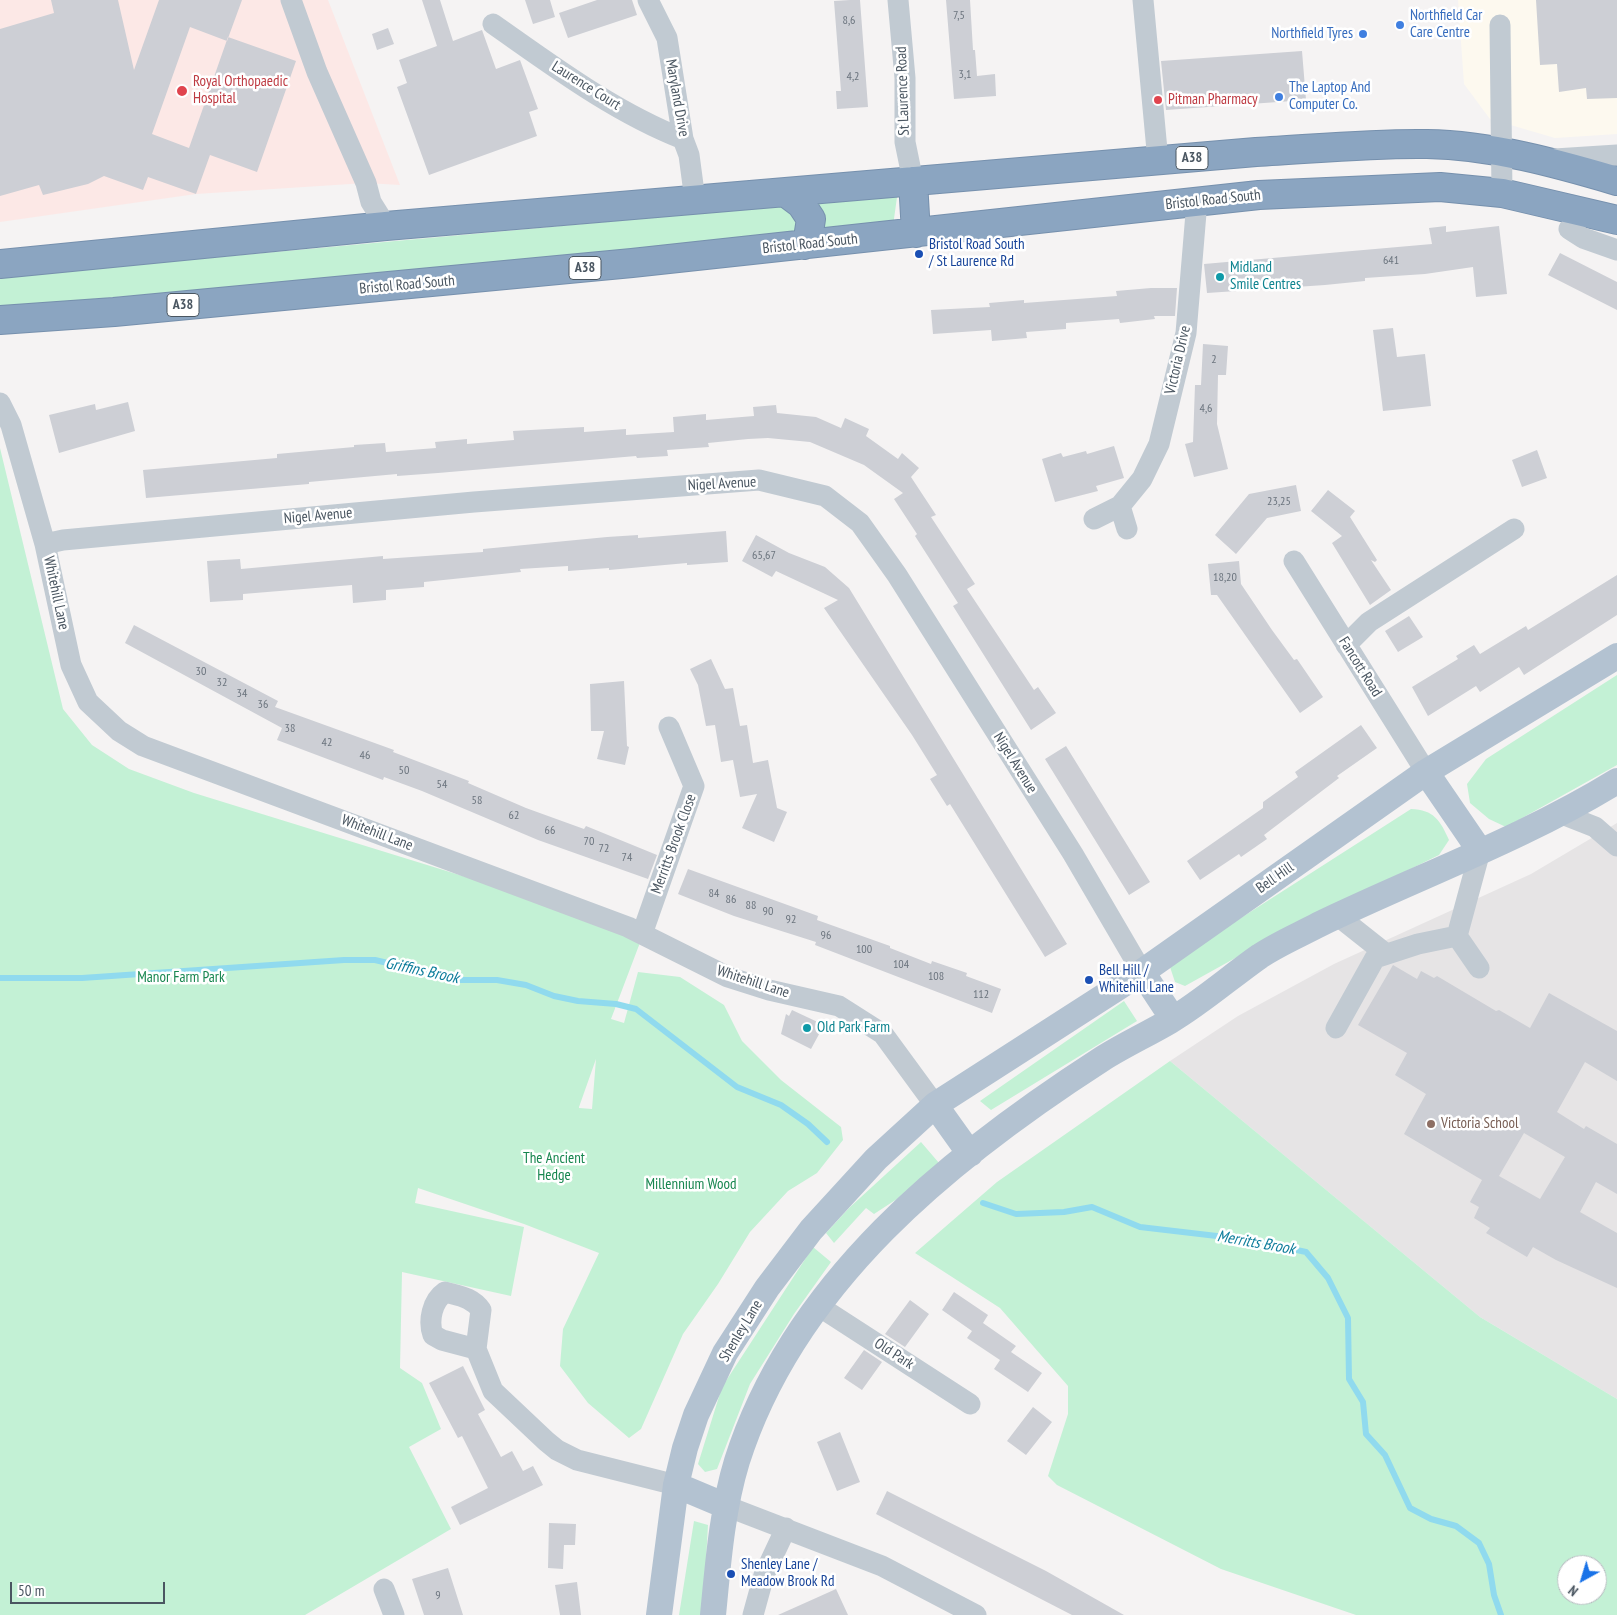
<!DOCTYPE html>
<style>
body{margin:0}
#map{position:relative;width:1617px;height:1615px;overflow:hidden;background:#f5f3f3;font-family:"PT Sans Narrow",sans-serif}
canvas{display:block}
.north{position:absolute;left:1557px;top:1555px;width:50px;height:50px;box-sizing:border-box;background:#fff;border:1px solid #b7bbc0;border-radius:50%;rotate:219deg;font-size:14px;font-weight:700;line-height:20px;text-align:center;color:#4a5661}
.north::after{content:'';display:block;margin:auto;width:18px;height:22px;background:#1a73e8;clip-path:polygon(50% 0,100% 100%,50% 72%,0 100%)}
.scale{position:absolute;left:10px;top:1582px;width:155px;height:22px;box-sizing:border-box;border:2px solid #4a5661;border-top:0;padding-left:6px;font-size:15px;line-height:18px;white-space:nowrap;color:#4a5661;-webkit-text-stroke:4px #fff;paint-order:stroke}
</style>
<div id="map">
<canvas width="1617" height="1615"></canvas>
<div class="north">N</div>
<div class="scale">50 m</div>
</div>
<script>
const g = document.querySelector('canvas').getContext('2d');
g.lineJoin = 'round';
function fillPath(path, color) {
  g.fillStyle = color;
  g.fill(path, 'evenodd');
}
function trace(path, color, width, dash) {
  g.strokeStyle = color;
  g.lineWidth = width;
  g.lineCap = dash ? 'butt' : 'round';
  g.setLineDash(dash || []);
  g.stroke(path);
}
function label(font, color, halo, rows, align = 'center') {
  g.font = font + ' "PT Sans Narrow",sans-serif';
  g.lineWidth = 5;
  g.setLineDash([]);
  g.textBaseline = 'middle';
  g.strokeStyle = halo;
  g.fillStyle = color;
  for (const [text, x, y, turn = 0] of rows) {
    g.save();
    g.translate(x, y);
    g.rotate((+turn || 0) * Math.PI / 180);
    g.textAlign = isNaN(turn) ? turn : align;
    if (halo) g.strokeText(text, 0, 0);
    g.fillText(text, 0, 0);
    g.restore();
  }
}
fillPath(new Path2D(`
 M1458 0H1617V134L1555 138 1490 119 1464 84Z`), '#fdf9ef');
fillPath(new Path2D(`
 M1617 823V1399L1480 1317 1170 1061 1238 1016 1334 964 1531 874Z`), '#e6e4e5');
fillPath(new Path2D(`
 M0 0H328L400 185 366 183 196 194 0 222Z`), '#fce8e6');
fillPath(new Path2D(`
 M898 190 893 226 819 234 816 198Z
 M780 206C794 209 797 215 798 229L784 240 0 307V277Z
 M0 448 63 709 92 745 129 769 194 793 628 927 641 940 611 1019 624 1023 638 972 680 977 724 1005 742 1041 781 1080 841 1127 843 1140 817 1173 788 1191 750 1232 718 1284 683 1334 641 1429 629 1438 588 1403 560 1366 563 1329 599 1253 524 1224 418 1188 415 1203 524 1227 511 1296 402 1272 400 1368 422 1383 441 1429 409 1447 451 1529 305 1615H0ZM596 1059 592 1109 579 1108V1107Z
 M1617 675V765L1506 827 1489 819 1470 803 1467 784 1486 759Z
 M1411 809C1434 810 1440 820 1449 840L1439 855 1282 932 1185 986 1175 982 1169 964Z
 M1124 1001 1137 1021 991 1110 980 1101Z
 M1170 1061 1480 1317 1617 1399V1615H1356L1221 1569 1057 1485 1048 1476 1068 1414V1386L1000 1308 915 1253 997 1182ZM1567 1565H1597V1595H1567Z
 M921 1142 939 1163 897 1199 874 1214 866 1208 834 1243 826 1233 849 1208Z
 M813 1247 831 1262 794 1314 750 1384 717 1469 705 1472 698 1464 722 1387Z
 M694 1521 708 1525 703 1615H679Z`), '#c3f1d5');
trace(new Path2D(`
 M0 978H82L344 960H375L460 980H497L526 985 554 996 578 1001 616 1004 636 1009 737 1087 781 1105 808 1124 827 1142
 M983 1203 1016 1214 1064 1212 1092 1207 1140 1227 1251 1240 1306 1252 1328 1278 1348 1318 1349 1379 1363 1402 1366 1434 1385 1455 1410 1508 1431 1519 1456 1526 1479 1543 1489 1564 1494 1595 1501 1615`), '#90daee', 6);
fillPath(new Path2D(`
 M51 0H118L134 70 159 0H242L227 41 190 27 152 134 189 148 228 37 296 61 257 172 210 155 196 194 148 177 143 190 104 176 88 184 43 195 39 185 0 196V29L54 13Z
 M422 0H440L453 41 482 30 496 69 520 60 538 109 529 112 537 136 429 175 397 87 407 83 399 60 437 46Z
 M525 0H550L555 17 533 24Z
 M597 0H632L637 15 568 38 559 13Z
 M850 0H860L868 107 837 109 836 91H841L834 1Z
 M946 0H970L973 50H975L977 76 995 74 996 96 954 99Z
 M1536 0H1617V98L1587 99 1586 88 1559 92 1557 64 1540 65Z
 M388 28 394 44 377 50 372 34Z
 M1302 51 1306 100 1166 110 1161 61Z
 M1446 226V232L1499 226 1507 294 1476 297 1473 267 1425 274 1365 278V281L1325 285 1207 293 1204 264 1432 244 1429 228Z
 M1560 253 1617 282V310L1548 275Z
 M1151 288H1177L1175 316H1154L1155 319 1120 323 1119 319 1066 323V329L1026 332 1027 338 992 341 991 330 933 334 931 310 990 307 989 303 1024 300V303L1117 296 1116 291Z
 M1393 328 1397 357 1425 354 1431 406 1383 411 1373 330Z
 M1203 344 1228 346 1226 375H1218L1217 424 1228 469 1194 477 1185 444 1193 442 1195 385H1201Z
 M128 402 135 431 59 453 49 415 95 404 96 410Z
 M776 405 777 413 816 417 841 428 845 418 869 429 866 436 898 459 902 453 919 468 911 477 936 515 931 517 975 584 967 589 1034 690 1038 687 1056 713 1031 730 953 606 958 603 915 536 917 534 894 499 903 493 864 465 810 442 768 438 748 439 708 443 709 447 667 450 668 456 637 458 636 456 438 473 397 476V474L309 482V484L146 498 143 470 277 458V454L354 447V445L385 443 386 452 436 448 435 442 467 439V444L514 440 513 431 584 427V432L626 429V435L674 432 673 417 706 414V420L754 416 753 407Z
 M1114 446 1124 478 1096 486 1098 491 1055 502 1042 459 1061 453 1063 457 1086 451 1087 454Z
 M1537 450 1547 478 1522 487 1512 460Z
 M1296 485 1301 511 1267 518 1236 554 1215 535 1249 494Z
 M1328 490 1355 511 1350 517 1377 560 1375 562 1371 560 1391 590 1370 605 1332 543 1342 536 1311 511Z
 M726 531 728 562 687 565V563L609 570V568L568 571V566L520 569 521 572 424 582V587L386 590V600L353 603 352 585 243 594V600L210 602 207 561 240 559 241 569 383 556V559L483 552V549L607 537 638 535V538Z
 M756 535 789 553 825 567 849 588 1067 944 1045 957 950 804 947 806 930 779 937 775 912 735 824 608 838 600 776 571 772 577 742 561Z
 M1239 561 1241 584 1272 630 1294 660 1297 659 1323 697 1300 713 1217 595H1211L1208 564Z
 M1617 575V615L1524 675 1519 667 1480 692 1476 686 1428 716 1412 687 1458 659 1456 656 1474 645 1480 654 1526 626 1528 630Z
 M1409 616 1423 637 1398 652 1385 631Z
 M134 625 278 701 275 707 394 750 393 752 469 781 468 783 526 808 584 829 586 826 657 855 648 879 538 840 422 791 384 777 383 780 277 740 282 728 125 643Z
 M711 659 725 689 733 688 740 726 747 725 753 763 768 760 777 808 787 812 774 842 742 828 757 794 740 797 733 760 721 762 715 725 706 726 698 685 690 669Z
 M624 681 627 746 629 747 625 765 597 759 604 731H591L590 684Z
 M1361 725 1377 748 1337 776 1339 778 1264 835 1267 839 1241 857 1239 854 1200 880 1187 861 1263 808V802L1298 777 1295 772Z
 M1066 746 1150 882 1129 895 1045 759Z
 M688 869 818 916 817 920 890 946V948L931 964 932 961 967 973 966 976 1001 989 992 1013 815 945 816 942 734 916 678 894Z
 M1393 965 1417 979 1421 971 1434 978 1437 976 1496 1011 1499 1010 1530 1028 1549 993 1617 1031V1081L1585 1062 1557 1112 1584 1129 1586 1126 1617 1144V1194L1596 1182 1580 1212 1617 1233V1288L1556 1260 1533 1247 1527 1257 1486 1233 1490 1228 1474 1218 1479 1207 1470 1202 1482 1180 1404 1134 1426 1094 1395 1075 1407 1053 1358 1025ZM1524 1133 1565 1157 1540 1199 1499 1176Z
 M792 1010 824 1025 811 1049 781 1034 786 1014 789 1016Z
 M954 1292 988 1315 983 1323 1016 1346 1011 1352 1042 1373 1028 1392 994 1369 1000 1360 967 1338 972 1331 942 1310Z
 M910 1300 929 1314 905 1347 885 1334Z
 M864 1350 882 1362 862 1390 844 1378Z
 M463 1366 485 1410 478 1414 501 1457 512 1451 523 1471 533 1466 543 1485 460 1525 451 1507 488 1488 462 1436 458 1438 429 1383Z
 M1033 1407 1052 1422 1026 1455 1007 1441Z
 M840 1432 860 1482 837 1491 817 1442Z
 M887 1491 1046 1571 1124 1615H1072L876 1514Z
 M549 1523 576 1524 575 1545H564L563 1569 548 1568Z
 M448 1568 463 1615H424L412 1579Z
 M577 1582 581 1615H560L555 1585Z
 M836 1589 848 1615H778L816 1598Z`), '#cdcfd5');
const highway = new Path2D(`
 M913 181 916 233
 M785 192 801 204 811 219 808 238 804 245
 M0 264 386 226 1256 152C1313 149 1370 143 1427 144 1491 145 1556 163 1617 181
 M0 320 114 312 632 263 1259 195 1440 187 1502 193 1617 220`);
trace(highway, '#7690ad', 30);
trace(new Path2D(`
 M291 0 317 72 366 183 371 202 386 226
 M648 0 667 38 683 139 689 155 695 200
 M898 0 905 78V142L913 181
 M1143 0 1158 161
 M493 24C553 66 614 112 683 139
 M1500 25 1502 193
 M1555 159 1617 155
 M1569 229 1583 238 1617 250
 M0 403 11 425 45 544 71 665 88 702 119 731 143 746 628 927 728 977 769 990 839 1006 883 1034 935 1105
 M1120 506 1127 529
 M1094 519 1120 506 1142 479 1159 444 1186 333 1197 201
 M45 544 63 540 474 502 759 480 825 496 860 523 897 575 1073 854 1142 972
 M1294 561 1426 772
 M1346 645 1369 622 1514 529
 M1562 814 1595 827 1617 846
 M1338 916 1386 954
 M642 934 694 786 669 727
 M1479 968 1457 936 1480 851
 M1336 1028 1375 958 1418 944 1457 936
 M817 1305 970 1404
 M476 1349 442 1340 433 1335C428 1321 432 1301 445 1292 459 1296 472 1297 481 1310L476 1349 493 1391 546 1441 557 1450 577 1460 676 1485
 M726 1506 882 1566 976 1615
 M384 1589 394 1615
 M753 1615 764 1575 786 1528`), '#c1cad2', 21);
trace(new Path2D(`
 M1426 772 1480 851
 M1142 972 1173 1019
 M935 1105 970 1154
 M676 1485 726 1506
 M659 1615 676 1485 685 1448 696 1415 725 1353 767 1288 811 1230 876 1159 935 1105 1142 972 1426 772 1617 656
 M713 1615C718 1564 722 1510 737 1461 794 1282 950 1157 1102 1059 1124 1045 1148 1034 1170 1021 1202 1002 1230 977 1260 956 1278 944 1299 935 1318 925 1417 877 1523 839 1617 781`), '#b3c2d1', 26);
trace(highway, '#8ba5c1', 28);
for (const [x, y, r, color] of [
 [1400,25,5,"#3f7fe0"],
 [1363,34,5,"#3f7fe0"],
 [182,91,6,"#e0444e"],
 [1279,97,5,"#3f7fe0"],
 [1158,100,5,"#e0444e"],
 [919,254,5,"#1a4fb4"],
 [1220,277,5,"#0f9aa8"],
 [1089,980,5,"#1a4fb4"],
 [807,1028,5,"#0f9aa8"],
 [1431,1124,5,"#8d6e63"],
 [731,1574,5,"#1a4fb4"]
]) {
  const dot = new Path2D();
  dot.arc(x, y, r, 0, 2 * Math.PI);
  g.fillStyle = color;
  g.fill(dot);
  trace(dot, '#fff', 2);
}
label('12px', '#6b747e', null, [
 ["7,5",959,16],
 ["8,6",849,21],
 ["3,1",965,75],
 ["4,2",853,77],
 ["641",1391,261],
 ["2",1214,360],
 ["4,6",1206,409],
 ["23,25",1279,502],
 ["65,67",764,556],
 ["18,20",1225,578],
 ["30",201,672],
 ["32",222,683],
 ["34",242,694],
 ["36",263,705],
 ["38",290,729],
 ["42",327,743],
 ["46",365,756],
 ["50",404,771],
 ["54",442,785],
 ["58",477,801],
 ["62",514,816],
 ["66",550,831],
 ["70",589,842],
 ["72",604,849],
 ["74",627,858],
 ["84",714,894],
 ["86",731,900],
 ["88",751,906],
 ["90",768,912],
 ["92",791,920],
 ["96",826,936],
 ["100",864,950],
 ["104",901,965],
 ["108",936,977],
 ["112",981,995],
 ["9",438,1596]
]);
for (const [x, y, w] of [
 [1192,158,32],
 [585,268,32],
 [183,305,32]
]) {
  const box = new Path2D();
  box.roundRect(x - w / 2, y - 11.5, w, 23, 4);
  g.fillStyle = '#fff';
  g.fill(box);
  trace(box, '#4a5661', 1);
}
label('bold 14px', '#4a5661', null, [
 ["A38",1192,158],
 ["A38",585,268],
 ["A38",183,305]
]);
label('15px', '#366cbe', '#fff', [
 ["Northfield Car",1410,16],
 ["Care Centre",1410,33],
 ["Northfield Tyres",1353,34,"right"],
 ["The Laptop And",1289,88],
 ["Computer Co.",1289,105]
], 'left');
label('15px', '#be3a42', '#fff', [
 ["Royal Orthopaedic",193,82],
 ["Hospital",193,99],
 ["Pitman Pharmacy",1168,100]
], 'left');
label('15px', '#4a5661', '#fff', [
 ["Laurence Court",586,86,32],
 ["St Laurence Road",903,91,-92],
 ["Maryland Drive",677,98,80],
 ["Bristol Road South",1213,200,-6],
 ["Bristol Road South",810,244,-6],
 ["Bristol Road South",407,285,-5],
 ["Victoria Drive",1178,360,-77],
 ["Nigel Avenue",722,484,-3],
 ["Nigel Avenue",318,516,-5],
 ["Whitehill Lane",56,593,78],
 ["Fancott Road",1360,667,58],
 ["Nigel Avenue",1015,763,58],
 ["Whitehill Lane",377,833,21],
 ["Merritts Brook Close",674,844,-70],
 ["Bell Hill",1275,878,-35],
 ["Whitehill Lane",753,982,18],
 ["Shenley Lane",741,1331,-59],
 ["Old Park",894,1354,33]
]);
label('15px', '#164399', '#fff', [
 ["Bristol Road South",929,245],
 ["/ St Laurence Rd",929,262],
 ["Bell Hill /",1099,971],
 ["Whitehill Lane",1099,988],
 ["Shenley Lane /",741,1565],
 ["Meadow Brook Rd",741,1582]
], 'left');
label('15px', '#0d838f', '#fff', [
 ["Midland",1230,268],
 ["Smile Centres",1230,285],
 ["Old Park Farm",817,1028]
], 'left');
label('15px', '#17864f', '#fff', [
 ["Manor Farm Park",181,978],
 ["The Ancient",554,1159],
 ["Hedge",554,1176],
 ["Millennium Wood",691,1185]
]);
label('15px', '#785e54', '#fff', [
 ["Victoria School",1441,1124]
], 'left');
label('italic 16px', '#0c7c9b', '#fff', [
 ["Griffins Brook",422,971,12],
 ["Merritts Brook",1256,1243,10]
]);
</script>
